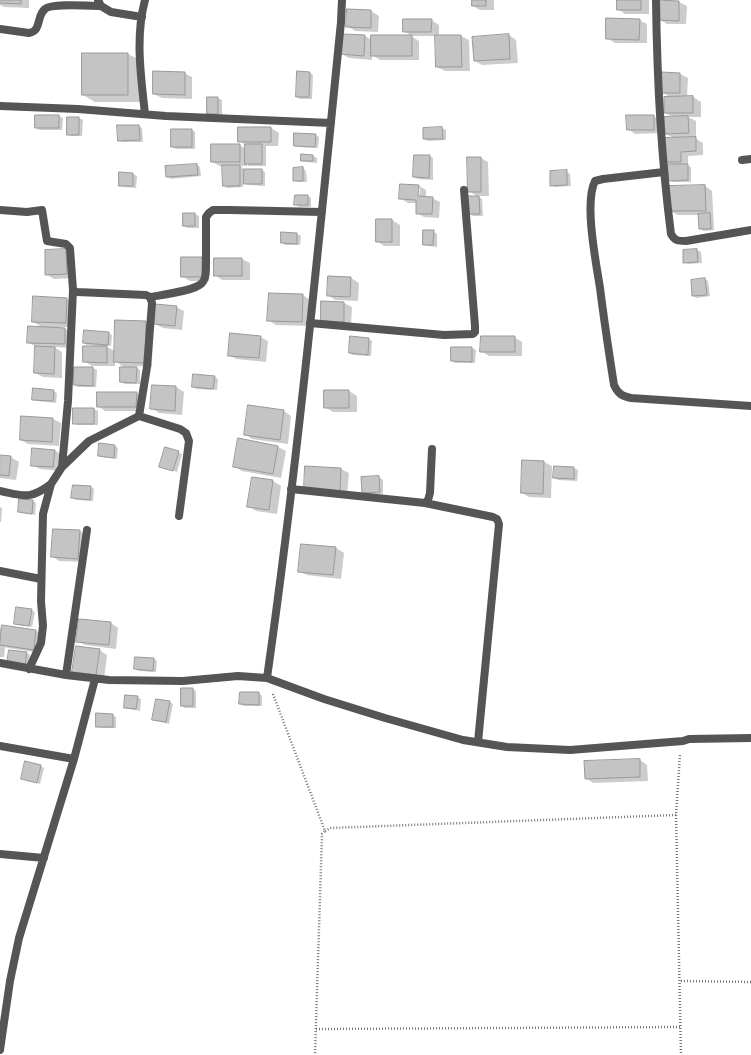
<!DOCTYPE html>
<style>
body{margin:0}
canvas{display:block;background:#fff}
</style>
<canvas width="751" height="1055"></canvas>
<script>
const g = document.querySelector('canvas').getContext('2d');
g.lineJoin = 'round';
function fillPath(path, color) {
  g.fillStyle = color;
  g.fill(path, 'evenodd');
}
function trace(path, color, width, dash) {
  g.strokeStyle = color;
  g.lineWidth = width;
  g.lineCap = dash ? 'butt' : 'round';
  g.setLineDash(dash || []);
  g.stroke(path);
}
fillPath(new Path2D(`
 M0 0H29V8L4 7 0 5Z
 M473 0H494V10H480L473 6Z
 M618 0H649V14H625L618 9Z
 M660 1 679 2 687 6 686 24H667L659 19Z
 M348 10 371 11 379 16 378 32 355 31 347 26Z
 M431 20 439 25V36H461L469 40 470 71H445L437 67V36H411L419 41V60H380L372 55V60L349 58 342 54 343 35 365 36 372 40 412 36 404 31Z
 M639 20 647 24V43H615L607 38Z
 M509 35 516 40 518 63 482 65 475 61Z
 M128 54 140 60V102H95L83 95Z
 M184 73 192 77V99L162 98 154 94Z
 M310 73 313 75 312 99H300L297 97Z
 M662 73 680 74 688 78 687 97H693L701 102V117H688L696 121V137H693L703 143V155L688 156V166L691 167V182H673L670 180 672 165 666 162 676 139 666 134 673 117 665 113 671 98 662 92Z
 M208 98H218L222 100V116H211Z
 M36 116H59L63 118 62 130H40L36 128Z
 M653 116 661 120V133L635 134 628 129Z
 M68 118H79L83 120 82 136H71L68 134Z
 M139 126 142 128 143 142H122L119 140Z
 M239 128H271L279 133 278 146H266V166H249L247 164V166H240L243 168V187L227 188 224 186 223 166H220L212 162 239 145 246 149V145L239 141Z
 M442 128 446 130V140L428 141 424 139Z
 M192 130 195 132V149H176L172 147Z
 M315 135 319 137 318 148 298 147 295 145Z
 M302 155 313 156 317 158V163L305 162 302 160Z
 M430 156 433 158V180L418 179 414 177Z
 M481 158 488 162 489 196H477L482 199 483 216H473L469 214 478 197 469 191Z
 M197 165 200 167 201 176 171 179 167 177Z
 M303 168 306 171 307 182H298L294 180Z
 M262 170 265 172V186L249 185 245 183Z
 M567 172 570 174 571 186 555 187 551 185Z
 M120 173 133 174 137 176 136 188 123 187 120 185Z
 M419 186 426 190V197L432 198 440 202 439 218 424 217 417 213V203H408L400 198ZM418 188H420L419 201H417Z
 M705 186 712 191 714 230 704 231 700 229 699 215H678L670 211Z
 M308 196 311 198V207H299L295 204Z
 M184 214H195L199 216V228H187L184 226Z
 M377 220H392L400 225V246H384L377 241Z
 M433 231 437 234V247L427 246 424 244Z
 M282 233 297 234 301 236 300 245H285L282 243Z
 M66 250 74 255V278L54 279 46 274V251Z
 M697 250 701 252 702 263 688 264 684 262V251Z
 M215 259H242L250 263V280H222L215 275Z
 M209 262V281H190L182 276Z
 M329 277 351 278 359 283 358 301 335 300 328 295Z
 M705 279 708 281 710 296 697 298 693 296Z
 M303 295 310 300 309 326 276 325 268 320Z
 M67 299 74 303V327H59V329H65L73 333 72 348 54 347 62 352V378L43 377 35 373 36 347 28 342 44 328 33 322Z
 M322 302 344 303 352 307 351 325H329Z
 M176 307 184 311 182 330 163 328 155 324Z
 M146 322 153 326 152 367 134 366 140 370V384H125L121 382 125 368 115 361V366H92L84 361 92 345H87L84 343 109 333 112 335 111 346H105L115 351Z
 M260 337 268 341 266 362 236 359 229 355Z
 M514 337 522 342V356H489L481 351Z
 M369 339 372 341 371 356 353 355 350 353Z
 M452 348H472L476 350 475 363H455L452 361Z
 M75 368H93L97 370 96 387H78L75 385Z
 M214 377 218 379 217 390 197 389 193 387Z
 M153 386 176 387 184 392 182 415 159 413 152 408Z
 M53 391 57 393 56 403 37 401 33 399Z
 M349 391 357 396V412H333L325 407Z
 M136 393 144 397V411H105L98 406Z
 M94 409 98 411V425H77L74 423Z
 M284 411 291 416 288 444 252 439 245 434Z
 M53 419 61 423 59 446 28 444 21 440Z
 M239 439 278 447 286 451 281 478 242 471 234 466Z
 M115 446 118 448 117 459 102 457 99 455Z
 M165 448 182 454 177 472 160 466Z
 M54 450 62 455 61 471 40 469 32 465Z
 M0 456 11 457 19 462 16 480 0 478Z
 M523 461 544 462 552 466 551 498 529 497 522 493Z
 M306 467 341 469 349 473 347 495 312 493Z
 M555 468H574L578 470 577 481 558 480 554 478Z
 M379 477 383 480V494H366L363 492Z
 M253 479 273 481 281 486 277 514 256 511 249 506Z
 M91 487 94 489 93 501 76 500 73 498Z
 M20 500 33 501 36 503 35 515 22 513 19 511Z
 M0 507 2 508 1 522H0Z
 M80 531 87 536 86 562 59 561 52 556Z
 M302 545 336 548 344 553 341 579 307 575 299 571Z
 M31 610 35 612 32 627 18 625 15 623Z
 M111 623 118 628 116 649 85 645 77 641Z
 M3 626 36 631 44 635 41 653 8 648 5 647 4 657H0V628L3 629Z
 M99 650 107 655 104 679 81 675Z
 M26 653 30 655 28 667 12 665Z
 M154 659 157 661 156 672 139 671 135 669Z
 M193 689 196 691V708H185L182 706Z
 M259 693 262 696V706H244L240 704Z
 M137 697 141 699 140 711 129 709 125 707Z
 M170 702 173 704 169 724 156 721 153 719Z
 M113 715 116 717V728H100L97 726Z
 M640 760 647 765 648 781 593 783 586 778Z
 M41 766 44 768 40 784 22 779Z`), '#0003');
const building = new Path2D(`
 M0 0H21V4L0 3Z
 M472 0H486V6H472Z
 M617 0H641V10H617Z
 M659 0 679 1V21L658 20Z
 M347 9 371 10V28L346 27Z
 M606 18 640 19 639 40 606 39Z
 M403 19H432L431 32H403Z
 M342 34 365 35 364 56 340 54Z
 M509 34 510 59 474 61 472 37Z
 M371 35H412V56H371Z
 M435 35H461L462 67H436Z
 M82 53H128V95H82Z
 M153 71 185 72V95L153 94Z
 M297 71 310 72 309 97H296Z
 M661 72 680 73V93H661Z
 M693 96V113H664V97Z
 M207 97H218V114H207Z
 M35 115H59V128H35Z
 M626 115H654V130H627Z
 M688 116 689 133 665 134 664 117Z
 M67 117H79V135H67Z
 M117 125H139L140 140 118 141Z
 M238 127H271V142H238Z
 M442 127 443 139H423V128Z
 M171 129H192V147H171Z
 M294 133 316 134 315 147 294 146Z
 M696 137V151L681 152V162H665L664 138Z
 M211 144H240V162H211Z
 M245 144H262V164H245Z
 M301 154 313 155V161H301Z
 M414 155H430L429 178 413 177Z
 M467 157H481V192H468Z
 M197 164 198 175 166 177 165 166Z
 M668 164H688V180L669 181Z
 M222 165H240V186H223Z
 M303 167V181H293V168Z
 M244 169H262V184H244Z
 M567 170V185L550 186V171Z
 M119 172 133 173V186H119Z
 M400 184 419 185 418 196 433 197 432 214H416V200L399 199Z
 M705 185 706 211H669V186Z
 M295 195H308V205H294Z
 M468 196H479L480 214H468Z
 M183 213H195V226H183Z
 M710 213 711 229H699L698 214Z
 M376 219H392V242H376Z
 M423 230H434L433 245H423Z
 M281 232 297 233V244L281 243Z
 M66 249 67 274 45 275V250Z
 M697 249 698 262 683 263V250Z
 M181 257H202V277H181Z
 M214 258H242V276H214Z
 M328 276 351 277 350 297 327 296Z
 M705 278 707 295 692 296 691 280Z
 M269 293 303 294 302 322 267 321Z
 M33 296 67 298 66 323 32 322Z
 M321 301 344 302V322L321 321Z
 M155 304 177 306 175 326 154 324Z
 M115 320 146 321 145 363 114 362Z
 M28 326 65 328V344L27 343Z
 M84 330 109 332 108 345 83 343Z
 M230 333 261 336 259 358 228 356Z
 M350 336 369 338 368 355 349 353Z
 M481 336H515V352H480Z
 M35 346 55 347 54 374 34 373Z
 M83 346H107V363L83 362Z
 M451 347H472V362L451 361Z
 M74 367H93V386L74 385Z
 M120 367H137L136 383 120 382Z
 M193 374 215 376 213 389 192 387Z
 M152 385 176 386 175 411 150 409Z
 M33 388 54 390 53 401 32 400Z
 M324 390H349V408H324Z
 M97 392H137L136 407H97Z
 M248 405 284 410 280 440 244 435Z
 M73 408H94V424H73Z
 M21 416 53 418 52 442 20 440Z
 M238 438 278 446 273 474 233 467Z
 M99 443 115 445 114 458 98 456Z
 M165 447 179 451 173 471 159 467Z
 M32 448 55 450 53 467 31 466Z
 M0 455 11 456 9 476 0 475Z
 M522 460 544 461 543 494 521 493Z
 M305 466 341 468 340 491 304 489Z
 M554 466 574 467V479L553 478Z
 M379 476 380 492 362 493 361 477Z
 M252 477 273 480 269 510 247 507Z
 M73 485 91 486 90 500 71 498Z
 M19 499 33 500 32 514 18 512Z
 M53 529 80 530 78 559 51 557Z
 M301 544 336 547 333 575 298 572Z
 M16 607 32 609 29 626 14 624Z
 M79 619 111 622 109 645 76 642Z
 M2 625 36 630 34 650 0 645Z
 M76 646 100 649 96 675 72 672Z
 M9 650 27 652 25 666 7 663Z
 M135 657 154 658 153 671 134 669Z
 M181 688H193V706H181Z
 M240 692H259V705L239 704Z
 M125 695 138 696 136 709 124 708Z
 M156 699 170 701 166 722 152 720Z
 M96 713 113 714V727H96Z
 M640 759V777L585 779 584 761Z
 M25 761 41 765 37 783 21 779Z`);
fillPath(building, '#c4c4c4');
trace(building, '#999', 1);
trace(new Path2D(`
 M273 694 325 831 322 834 315 1055
 M676 815 681 1055
 M325 831 331 828 676 815 680 754
 M681 981 751 982
 M316 1029 681 1027`), '#777', 2.5, [1, 2]);
trace(new Path2D(`
 M98 0 101 6 111 12 142 17
 M145 0C135 37 141 77 145 114
 M656 0C657 78 661 157 671 234 675 241 678 241 686 241L751 230
 M0 29 29 33C42 31 36 16 45 9 52 3 90 6 101 6
 M0 106 78 109 166 116 331 123
 M742 160 751 159
 M664 172 603 179 595 181C584 203 596 262 600 288 604 320 609 353 614 385 618 394 622 396 631 398L751 406
 M0 210 27 212 42 210 47 241 66 244 70 248 73 290 77 292 146 295 150 297 152 303 147 367 139 416 89 441 62 467 51 484 43 514 41 601 43 626 41 643 29 669
 M150 297C161 295 195 291 202 283 206 279 206 273 206 268V217L209 213 213 210H230L322 212
 M310 323 444 335 473 334 475 332V326L464 190
 M139 416 180 429 186 433 189 441 179 516
 M62 467 68 401 73 290
 M291 489 425 503 428 500 430 493 432 449
 M0 491C24 496 30 500 51 484
 M425 503 493 517 497 519 499 524 478 742
 M0 571 41 579
 M0 663 66 675 109 680 183 681 238 676 267 678 324 699 385 718 463 740 507 747 570 750 683 741 689 739 751 738
 M66 675 87 530
 M267 678C298 460 319 241 341 22L342 0
 M0 746 74 759
 M0 854 44 858
 M0 1050 10 981 19 938 74 759 95 679`), '#555', 8);
</script>
